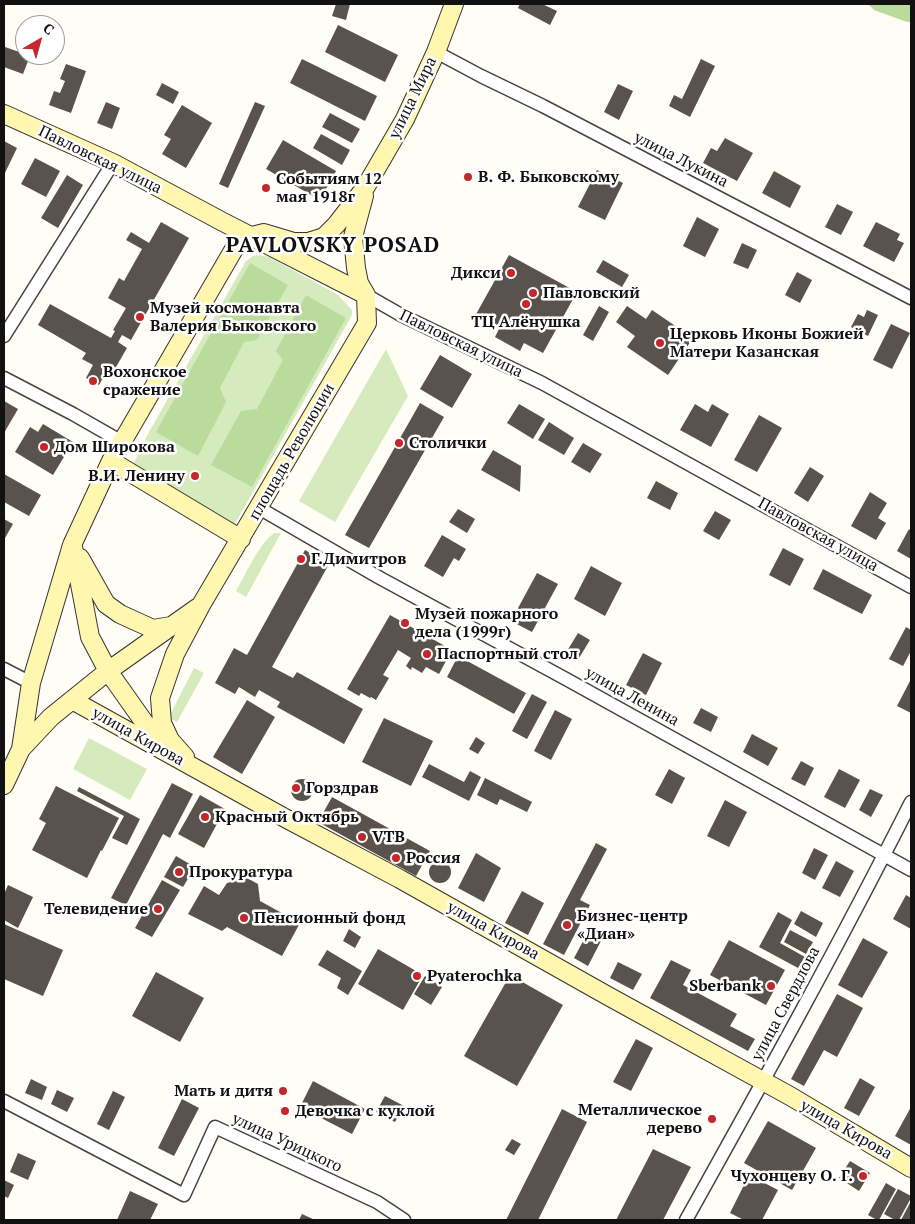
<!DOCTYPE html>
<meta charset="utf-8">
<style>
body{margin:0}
#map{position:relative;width:915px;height:1224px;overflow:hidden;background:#fffdf5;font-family:"PT Serif",serif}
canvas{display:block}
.frame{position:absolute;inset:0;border:5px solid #111;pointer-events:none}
.north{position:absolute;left:15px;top:15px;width:50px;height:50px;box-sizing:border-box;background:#fff;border:1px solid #a0a0a0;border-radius:50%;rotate:38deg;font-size:14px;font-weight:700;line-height:20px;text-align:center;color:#111}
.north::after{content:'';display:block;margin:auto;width:18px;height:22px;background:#c4262e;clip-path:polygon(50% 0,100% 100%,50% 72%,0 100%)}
</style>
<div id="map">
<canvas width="915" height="1224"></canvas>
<div class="frame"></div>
<div class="north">С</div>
</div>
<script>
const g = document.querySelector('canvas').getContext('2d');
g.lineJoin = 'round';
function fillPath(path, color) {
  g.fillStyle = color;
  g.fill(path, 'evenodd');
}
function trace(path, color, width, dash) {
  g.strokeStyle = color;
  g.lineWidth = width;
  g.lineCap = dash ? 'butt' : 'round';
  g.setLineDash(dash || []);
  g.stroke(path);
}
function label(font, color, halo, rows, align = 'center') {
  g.font = font + ' "PT Serif",serif';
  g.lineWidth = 5;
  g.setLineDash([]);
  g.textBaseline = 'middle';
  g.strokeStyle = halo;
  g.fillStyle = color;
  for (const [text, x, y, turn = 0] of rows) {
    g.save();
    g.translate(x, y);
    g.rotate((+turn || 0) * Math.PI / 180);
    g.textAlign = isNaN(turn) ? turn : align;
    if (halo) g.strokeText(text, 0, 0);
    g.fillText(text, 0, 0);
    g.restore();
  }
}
fillPath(new Path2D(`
 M260 255 269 257 338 295 352 310V315L231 531 130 471 149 432 246 261 253 256Z
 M386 349 408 396 335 522 299 501Z
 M274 533H281L246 597 236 591C246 574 258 545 274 533Z
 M194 668 204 673 177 722 171 719V713Z
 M89 738 147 769 130 800 73 769Z`), '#d5ebbd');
fillPath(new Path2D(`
 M868 4H911V22H907L874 10Z
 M250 263 288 285 257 340 244 342 220 388 226 402 198 456 156 432Z
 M306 295 346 318 252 487 211 465 241 411 257 409 283 360 276 351Z`), '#b9dc9c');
fillPath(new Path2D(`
 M336 4H350L346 20 332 16Z
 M520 4H542L557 11 550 25 518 8Z
 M338 25 398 55 385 82 325 52Z
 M5 47 25 54V55L30 56 23 74 4 67Z
 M302 59 377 96 365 121 290 83Z
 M701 59 715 66 690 117 669 106 674 95 682 99Z
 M66 64 86 71 71 113 49 105 54 91 60 93 65 81 60 79Z
 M162 83 179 92 173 104 156 95Z
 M618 84 633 91 619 120 604 112Z
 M106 102 120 108 112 129 97 123Z
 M255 102 265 106 228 188 219 184Z
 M182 105 212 123 186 168 162 154 171 139 164 135Z
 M330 113 360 129 352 143 322 127Z
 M321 134 350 150 342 165 313 148Z
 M725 138 753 153 737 181 703 163 711 148 717 151Z
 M283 140 336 171 320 200 266 169Z
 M4 141 17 148 4 175Z
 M35 158 60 171 46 197 21 184Z
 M597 170 623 183 605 220 578 207Z
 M774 171 801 186 790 208 762 193Z
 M67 175 83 185 58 228 41 218Z
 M837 204 853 212 841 235 825 227Z
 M697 217 719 229 705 257 683 246Z
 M161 222 189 238 131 340 122 335 118 342 127 348 109 379 104 376 99 385 86 378 93 365 82 359 86 353 38 325 50 304 111 338 115 331 113 330 126 308 108 298 119 278 124 281 142 249 126 240 131 232 149 243Z
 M876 222 900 234 897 240 904 243 894 262 863 246Z
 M742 243 757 250 748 269 733 263Z
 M509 255 577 292 543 353 524 343 520 351 495 337 499 329 475 316Z
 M603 260 629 275 622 287 596 272Z
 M797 272 812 280 800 303 785 295Z
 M599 306 609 312 593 341 583 335Z
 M627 306 646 319 652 310 693 338 668 375 627 347 635 336 616 322Z
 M867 310 878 315 868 336 851 327 858 314 864 317Z
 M891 324 910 333 892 369 873 360Z
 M440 355 472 374 452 408 420 389Z
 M4 401 18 409 4 433Z
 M420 403 444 417 369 548 345 535Z
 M519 404 545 419 533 439 507 423Z
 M695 404 708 412 712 404 729 414 711 447 680 430Z
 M759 415 782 428 757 472 734 460Z
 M549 422 574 438 564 455 538 440Z
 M43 424 73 442 53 475 15 452 30 427 38 432Z
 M583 443 602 454 590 473 571 462Z
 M493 450 521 466 520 492 481 470Z
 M810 467 824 476 808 502 794 493Z
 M4 474 41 495 29 516 4 502Z
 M656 481 678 493 670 510 647 498Z
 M870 492 887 503 878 518 886 523 876 540 851 526Z
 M458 509 475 519 467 533 449 522Z
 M715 511 731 520 719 540 703 531Z
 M4 519 13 524 5 538 4 537Z
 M909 529 911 531V559L897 551Z
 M442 535 466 549 459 561 454 558 443 577 424 566Z
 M783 548 804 559 790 586 769 575Z
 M305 550 329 564 272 667 293 678 297 672 363 709 344 744 277 707 280 702 259 690 255 697 239 687 235 694 215 683 234 648 247 655Z
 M591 566 622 583 605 616 574 599Z
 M823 569 872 595 862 614 813 589Z
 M537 573 558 584 532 632 511 621Z
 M390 615 452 650 439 674 426 667 422 673 412 667 411 670 406 666 411 658 398 650 383 675 389 678 376 700 371 697 370 698 361 693 359 696 347 689Z
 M906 627 911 630V651L903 666 889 659Z
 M578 633 590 640 579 658 567 651Z
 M643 653 662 663 646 695 626 685Z
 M458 656 526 693 514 714 447 677Z
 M911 679V713L897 706Z
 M532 694 547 702 527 739 512 731Z
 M247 700 275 717 242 774 213 757Z
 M701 708 718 717 711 732 693 723Z
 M555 710 572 719 551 760 534 751Z
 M384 718 433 741 411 786 362 762Z
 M752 734 778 748 768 766 743 752Z
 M476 737 485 743 478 754 469 749Z
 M801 761 814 768 805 786 791 779Z
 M429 764 464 782 470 771 481 777 469 801 422 777Z
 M669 769 685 778 672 804 655 795Z
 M839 769 860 780 845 808 824 797Z
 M485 778 532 802 527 812 500 799 497 805 477 795Z
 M291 790a11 11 0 1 1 22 0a11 11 0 1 1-22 0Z
 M172 783 193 794 170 838 163 834 126 905 111 898Z
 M56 786 119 818 102 851 101 850 87 878 32 850 46 823 39 819Z
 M79 787 140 819 127 845 112 838 124 816 77 791Z
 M870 789 883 795 871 817 859 810Z
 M200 795 225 809 204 848 178 834Z
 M332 797 430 851 416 876 318 822Z
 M725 800 747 812 729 847 707 836Z
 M596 843 607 849 580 900 590 905 564 955 543 944Z
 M814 848 828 855 815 880 802 873Z
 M476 853 501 868 484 902 458 888Z
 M176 856 195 867 183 887 164 877Z
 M429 872a11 11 0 1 1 22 0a11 11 0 1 1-22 0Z
 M836 861 854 871 840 897 822 888Z
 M247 878 258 884 260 901 300 923 282 956 227 927 222 931 188 914 204 886 219 895 227 883Z
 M162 880 180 890 152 937 135 928Z
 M8 885 33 897 18 928 4 920V894Z
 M522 891 544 903 528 935 505 923Z
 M906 895 911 898V929L893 919Z
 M801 911 823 923 816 937 794 924Z
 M778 912 792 920 780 943 805 957 798 968 759 947Z
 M4 924 63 950 43 996 4 979Z
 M349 929 361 937 355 948 343 941Z
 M790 930 813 942 806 954 784 942Z
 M588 932 602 939 588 966 574 958Z
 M863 938 888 952 862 998 838 985Z
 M729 940 785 970 766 1005 710 975Z
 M378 949 423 975 403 1010 358 984Z
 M327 950 362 971 348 995 337 988 341 978 318 965Z
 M671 960 691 970 683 985 737 1014 730 1026 755 1039 748 1051 650 998Z
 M618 962 642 974 633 990 610 978Z
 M156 972 204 998 180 1042 132 1016Z
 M510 975 563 1005 517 1086 464 1056Z
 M425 976 442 987 431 1005 414 994Z
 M837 994 863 1008 837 1057 824 1050 804 1086 791 1079Z
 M636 1039 653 1048 631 1091 613 1082Z
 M860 1078 875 1087 859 1116 844 1108Z
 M31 1079 47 1087 42 1100 25 1093Z
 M313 1081 365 1109 352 1134 300 1107Z
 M57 1090 74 1098 67 1112 51 1104Z
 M113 1091 125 1097 109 1130 97 1124Z
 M385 1096 404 1106 395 1122 376 1112Z
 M182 1099 199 1108 174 1156 158 1148Z
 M911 1107V1145L895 1136Z
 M562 1109 587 1122 538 1220H506Z
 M768 1121 816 1148 792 1190 744 1163Z
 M512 1139 521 1144 514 1155 505 1150Z
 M653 1149 691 1167 663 1220H616Z
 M18 1153 36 1161 28 1180 10 1172Z
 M850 1161 870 1173 859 1191 839 1178Z
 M749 1175 778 1190 762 1220H744L730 1213Z
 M4 1180 14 1185 8 1198 4 1196Z
 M886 1183 896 1189 879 1220H877L868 1215Z
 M898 1189 911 1196V1198L899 1220H895L884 1214Z
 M130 1191 158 1204 150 1220H117Z
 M911 1201V1220H901Z
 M302 1214 315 1220H299Z`), '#5a524d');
const street = new Path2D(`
 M436 52 481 76 543 106 911 298
 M366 295 401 315 542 383 911 587
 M4 336 113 163
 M4 378 73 414 122 442
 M259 508 380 578 566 679 911 870
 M4 669 31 683
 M4 1101 184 1195 215 1127 377 1202 404 1220
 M686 1220C763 1082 840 943 911 802`);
const secondary = new Path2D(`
 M4 114 113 163 223 222 366 295
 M111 461 241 539
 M73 547 90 637 108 671 161 746
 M80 558 106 604 120 614 153 629 171 626
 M72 700 285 818 400 879 608 996 790 1096 911 1168
 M21 749 51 717 108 671 197 608
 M185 757 170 740 162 723 160 698 175 654 201 605 367 323 366 295 359 283 356 268 353 237 364 196
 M4 785 21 749 31 683 72 545 111 461 234 249 241 242 252 236 264 233 294 242H308L324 237 336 225 365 188 405 119 436 52 454 4`);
trace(street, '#444', 15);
trace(secondary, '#333', 20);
trace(street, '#fff', 12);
trace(secondary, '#fff6b0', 18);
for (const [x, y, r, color] of [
 [468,177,5,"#c4262e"],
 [266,188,5,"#c4262e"],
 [511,273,5,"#c4262e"],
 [533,293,5,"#c4262e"],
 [526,304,5,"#c4262e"],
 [140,317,5,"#c4262e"],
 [660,343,5,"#c4262e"],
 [93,381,5,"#c4262e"],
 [399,443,5,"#c4262e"],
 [44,447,5,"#c4262e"],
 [195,476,5,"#c4262e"],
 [301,559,5,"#c4262e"],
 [405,623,5,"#c4262e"],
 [427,654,5,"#c4262e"],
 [296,788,5,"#c4262e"],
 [205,817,5,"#c4262e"],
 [362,837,5,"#c4262e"],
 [396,858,5,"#c4262e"],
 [179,872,5,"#c4262e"],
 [158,909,5,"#c4262e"],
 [244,918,5,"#c4262e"],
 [567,925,5,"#c4262e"],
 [417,976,5,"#c4262e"],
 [771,986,5,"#c4262e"],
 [283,1091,5,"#c4262e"],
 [285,1111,5,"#c4262e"],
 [712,1119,5,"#c4262e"],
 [863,1176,5,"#c4262e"]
]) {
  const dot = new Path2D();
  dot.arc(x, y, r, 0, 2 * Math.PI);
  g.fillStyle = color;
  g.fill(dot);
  trace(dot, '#fff', 2);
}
label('16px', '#111', '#fff', [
 ["улица Мира",413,98,-64],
 ["Павловская улица",100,160,26],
 ["улица Лукина",681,160,27],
 ["Павловская улица",461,344,26],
 ["площадь Революции",292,452,-60],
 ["Павловская улица",818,535,29],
 ["улица Ленина",632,697,29],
 ["улица Кирова",138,737,29],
 ["улица Кирова",493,931,29],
 ["улица Свердлова",786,1004,-62],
 ["улица Кирова",846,1130,30],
 ["улица Урицкого",287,1143,25]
]);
label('bold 16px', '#111', '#fff', [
 ["В. Ф. Быковскому",478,177],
 ["Событиям 12",276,179],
 ["мая 1918г",276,197],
 ["Дикси",501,273,"right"],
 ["Павловский",543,293],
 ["Музей космонавта",150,308],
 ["Валерия Быковского",150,326],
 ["ТЦ Алёнушка",526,322,"center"],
 ["Церковь Иконы Божией",670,334],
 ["Матери Казанская",670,352],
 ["Вохонское",103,372],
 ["сражение",103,390],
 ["Столички",409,443],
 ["Дом Широкова",54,447],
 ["В.И. Ленину",185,476,"right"],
 ["Г.Димитров",311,559],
 ["Музей пожарного",415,614],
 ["дела (1999г)",415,632],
 ["Паспортный стол",437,654],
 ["Горздрав",306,788],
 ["Красный Октябрь",215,817],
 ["VTB",372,837],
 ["Россия",406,858],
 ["Прокуратура",189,872],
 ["Телевидение",148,909,"right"],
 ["Бизнес-центр",577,916],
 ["«Диан»",577,934],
 ["Пенсионный фонд",254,918],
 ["Pyaterochka",427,976],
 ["Sberbank",761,986,"right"],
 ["Мать и дитя",273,1091,"right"],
 ["Металлическое",702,1110,"right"],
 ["дерево",702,1128,"right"],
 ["Девочка с куклой",295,1111],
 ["Чухонцеву О. Г.",853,1176,"right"]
], 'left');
g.letterSpacing = '1px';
label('bold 21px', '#111', '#fff', [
 ["PAVLOVSKY POSAD",333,246]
]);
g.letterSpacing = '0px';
</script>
